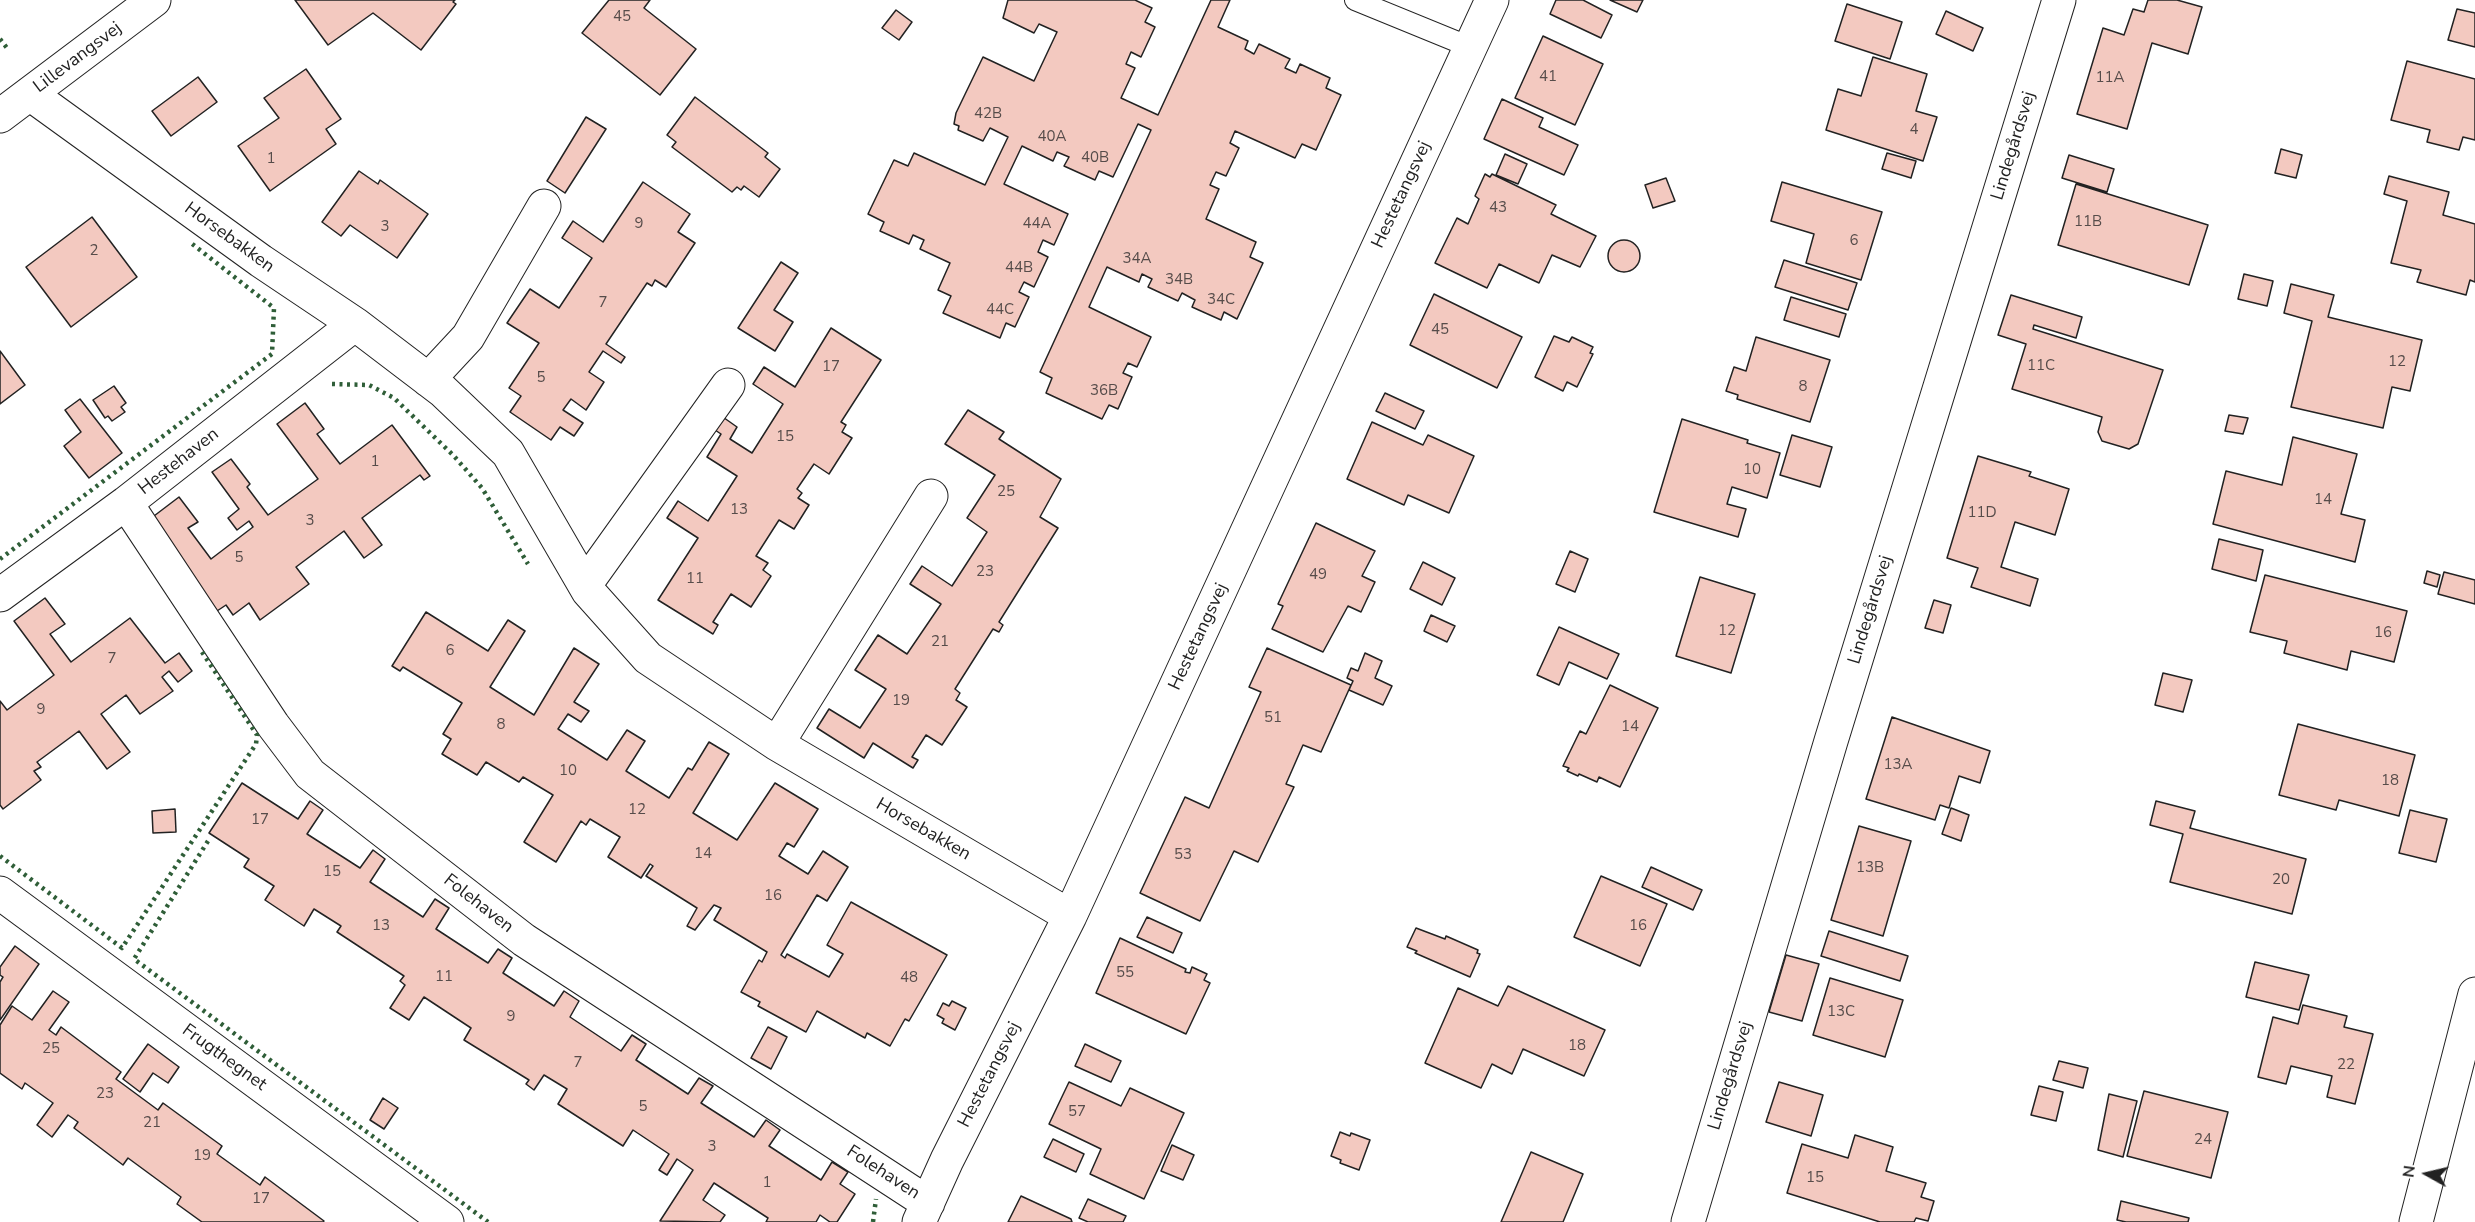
<!DOCTYPE html>
<meta charset="utf-8">
<style>
body{margin:0}
#map{position:relative;width:2475px;height:1222px;overflow:hidden;background:#fff;font-family:"Nunito Sans",sans-serif}
canvas{display:block}
.north{position:absolute;left:2397px;top:1144px;width:60px;height:60px;-webkit-text-stroke:4px #fff;paint-order:stroke;rotate:278deg;font-size:16px;font-weight:700;line-height:24px;text-align:center;color:#222}
.north::after{content:'';display:block;margin:auto;width:21px;height:27px;background:#222;clip-path:polygon(50% 0,100% 100%,50% 72%,0 100%)}
</style>
<div id="map">
<canvas width="2475" height="1222"></canvas>
<div class="north">N</div>
</div>
<script>
const g = document.querySelector('canvas').getContext('2d');
g.lineJoin = 'round';
function fillPath(path, color) {
  g.fillStyle = color;
  g.fill(path, 'evenodd');
}
function trace(path, color, width, dash) {
  g.strokeStyle = color;
  g.lineWidth = width;
  g.lineCap = dash ? 'butt' : 'round';
  g.setLineDash(dash || []);
  g.stroke(path);
}
function label(font, color, halo, rows, align = 'center') {
  g.font = font + ' "Nunito Sans",sans-serif';
  g.lineWidth = 4.5;
  g.setLineDash([]);
  g.textBaseline = 'middle';
  g.strokeStyle = halo;
  g.fillStyle = color;
  for (const [text, x, y, turn = 0] of rows) {
    g.save();
    g.translate(x, y);
    g.rotate((+turn || 0) * Math.PI / 180);
    g.textAlign = isNaN(turn) ? turn : align;
    if (halo) g.strokeText(text, 0, 0);
    g.fillText(text, 0, 0);
    g.restore();
  }
}
const building = new Path2D(`
 M295 0H455L453 2 456 4 421 50 373 13 328 45Z
 M609 0H650L644 8 696 49 660 95 582 33Z
 M1008 0H1135L1152 8 1145 22 1155 27 1141 57 1131 52 1126 64 1135 68 1121 98 1158 115 1211 0H1230L1218 27 1248 41 1245 49 1254 54 1259 44 1290 59 1285 68 1296 73 1300 64 1330 78 1326 88 1341 95 1316 150 1302 144 1295 158 1235 131 1230 143 1239 148 1226 176 1216 172 1210 185 1219 189 1206 219 1256 242 1250 257 1263 263 1237 319 1224 312 1221 320 1192 307 1195 300 1182 293 1178 301 1148 287 1152 279 1142 274 1139 282 1107 267 1089 307 1151 337 1137 367 1128 363 1123 373 1132 377 1118 409 1109 405 1102 419 1046 393 1052 378 1040 372 1151 130 1138 124 1113 177 1099 171 1095 180 1064 166 1069 157 1057 152 1053 161 1022 146 1004 184 1068 214 1054 245 1043 240 1038 252 1048 257 1034 287 1024 282 1019 292 1029 297 1015 327 1006 323 1000 338 943 313 951 296 938 290 950 263 920 249 924 240 913 235 909 244 880 231 884 222 868 214 894 160 908 166 914 153 985 185 1008 137 990 128 983 141 958 130 959 126 954 124 956 113 983 57 1034 81 1057 32 1039 24 1034 33 1003 18Z
 M1556 0H1583L1612 15 1601 38 1550 14Z
 M1610 0H1643L1637 12Z
 M2148 0H2177L2202 7 2188 54 2152 43 2127 129 2077 114 2103 28 2124 35 2133 9 2144 12Z
 M1847 4 1902 22 1890 59 1835 41Z
 M2457 9 2475 13V47L2448 40Z
 M896 10 912 22 899 40 882 28Z
 M1946 11 1983 28 1973 51 1936 34Z
 M1543 36 1603 64 1575 125 1515 98Z
 M1873 57 1927 74 1916 111 1937 117 1923 161 1826 130 1838 89 1861 96Z
 M2407 61 2475 79V140L2463 137 2459 150 2427 142 2430 130 2391 120Z
 M306 69 341 119 326 129 336 144 270 191 238 146 279 118 264 98Z
 M198 77 217 102 171 136 152 111Z
 M695 97 768 153 765 157 780 169 759 197 744 186 741 190 737 187 732 192 672 147 676 142 667 135Z
 M1502 99 1543 118 1539 127 1578 145 1564 175 1484 139Z
 M586 117 606 129 565 193 547 181Z
 M2281 149 2302 155 2296 178 2275 173Z
 M1887 153 1916 161 1911 178 1882 169Z
 M1505 154 1527 164 1518 184 1496 175Z
 M2069 155 2114 169 2107 192 2062 178Z
 M359 171 378 184 380 180 428 214 397 258 350 225 341 236 322 222Z
 M1485 174 1490 177 1492 174 1556 205 1551 214 1596 236 1580 267 1552 255 1539 283 1499 264 1487 288 1435 263 1457 218 1468 224 1479 199 1475 196Z
 M2389 176 2449 192 2443 215 2475 224V282L2470 280 2466 295 2417 282 2421 270 2391 263 2407 201 2384 194Z
 M1666 178 1675 201 1653 208 1645 185Z
 M643 182 690 214 678 232 695 243 666 287 655 280 652 286 647 283 606 344 625 357 621 363 603 351 589 372 604 382 586 410 571 399 563 410 583 423 574 436 560 427 551 440 510 412 521 396 509 388 539 343 507 323 530 289 559 308 592 258 562 238 573 221 603 242Z
 M1782 182 1882 212 1861 280 1806 263 1814 234 1771 221Z
 M2076 184 2208 225 2189 285 2058 245Z
 M92 217 137 277 71 327 26 267Z
 M1608 256a16 16 0 1 1 32 0a16 16 0 1 1-32 0Z
 M1784 260 1857 283 1848 310 1775 287Z
 M781 262 798 273 774 310 793 322 775 351 738 328Z
 M2244 274 2273 281 2267 306 2238 299Z
 M2291 284 2334 295 2328 317 2422 340 2410 391 2392 387 2383 428 2291 407 2312 321 2284 313Z
 M1434 294 1522 337 1497 388 1410 345Z
 M2011 295 2082 317 2076 338 2034 325 2033 329 2163 370 2138 444 2129 449 2102 441 2098 432 2102 417 2012 389 2026 344 1998 335Z
 M1791 297 1846 314 1839 337 1784 320Z
 M831 328 881 360 841 422 846 425 842 432 852 438 829 474 814 464 797 489 802 493 798 498 809 505 794 529 779 520 756 556 768 563 763 570 771 576 751 607 731 594 713 622 718 625 713 634 658 600 698 538 667 518 678 501 708 521 737 476 707 457 721 434 712 428 720 415 737 427 730 439 752 453 783 404 753 384 764 367 795 387Z
 M1554 336 1569 342 1572 337 1593 347 1590 353 1593 354 1577 387 1567 382 1563 391 1535 377Z
 M1756 337 1830 360 1810 422 1737 399 1738 395 1726 391 1734 367 1746 371Z
 M0 351 25 385 0 404Z
 M114 386 126 403 121 407 125 412 112 421 108 416 105 418 93 400Z
 M1385 393 1424 411 1415 429 1376 411Z
 M80 399 122 453 89 478 64 446 81 432 65 410Z
 M305 403 324 429 317 434 340 464 392 425 430 476 424 480 420 475 362 518 382 545 364 558 344 531 296 567 309 584 260 620 249 603 233 615 226 605 217 611 150 519 179 497 198 522 188 528 211 559 253 527 249 521 237 530 228 518 239 509 212 472 231 459 250 484 247 487 268 515 318 479 277 424Z
 M968 410 1004 432 999 439 1061 479 1040 517 1058 528 999 622 1003 625 999 632 993 629 955 689 960 693 956 700 967 707 942 745 926 735 912 757 918 760 913 768 873 743 864 758 817 728 829 709 860 728 886 689 855 670 878 635 907 654 941 604 910 584 922 566 952 586 987 532 967 518 995 475 945 444Z
 M2229 415 2248 418 2243 434 2225 431Z
 M1682 419 1748 440 1747 443 1780 453 1767 498 1732 487 1727 504 1746 509 1738 537 1654 512Z
 M1372 422 1423 445 1428 435 1474 456 1449 513 1408 495 1404 505 1347 479Z
 M1792 435 1832 447 1820 487 1780 475Z
 M2293 437 2357 454 2341 514 2365 520 2355 562 2213 524 2226 471 2282 485Z
 M1978 456 2031 472 2029 476 2069 489 2055 535 2015 522 2001 567 2038 579 2030 606 1971 587 1978 568 1947 558Z
 M1316 523 1375 551 1362 576 1375 582 1361 612 1348 606 1323 652 1272 629 1283 606 1278 604Z
 M2219 539 2263 550 2256 581 2212 569Z
 M1570 551 1588 559 1575 592 1556 584Z
 M1423 562 1455 578 1442 605 1410 589Z
 M2427 571 2440 575 2437 587 2424 583Z
 M2444 572 2475 580V604L2438 594Z
 M2265 575 2407 611 2394 662 2351 651 2347 670 2284 653 2287 641 2250 632Z
 M1700 577 1755 594 1731 673 1676 656Z
 M45 598 65 624 50 634 71 662 130 618 165 663 179 653 192 671 178 682 169 671 162 677 173 691 140 714 126 695 101 714 130 752 107 769 79 731 37 762 41 767 34 771 41 780 3 809 0 805V701L7 710 54 675 14 621Z
 M1934 600 1951 605 1943 633 1925 628Z
 M426 612 488 651 508 620 525 631 490 687 534 715 574 648 599 664 574 702 589 711 581 722 568 714 558 729 607 760 627 730 645 741 626 771 669 798 688 768 692 770 709 742 729 754 693 813 737 840 775 783 818 809 794 847 787 843 779 856 808 874 823 851 848 867 827 901 817 895 781 955 785 958 787 954 829 977 843 954 827 945 851 902 947 955 909 1021 905 1019 890 1046 867 1033 865 1038 817 1011 806 1032 758 1006 760 1002 741 992 759 960 762 962 767 952 714 920 721 908 714 905 695 930 687 926 697 908 646 876 653 866 650 864 641 878 608 857 620 837 590 819 586 825 581 821 556 862 524 842 553 795 523 777 519 782 486 762 477 775 442 754 451 739 443 734 462 703 403 667 400 671 392 666Z
 M1431 615 1455 626 1447 642 1424 631Z
 M1559 627 1619 654 1607 679 1569 662 1559 685 1537 675Z
 M1267 648 1351 685 1321 752 1303 745 1286 784 1294 787 1258 862 1234 851 1200 921 1140 893 1185 797 1209 808 1261 692 1249 687Z
 M1365 653 1382 661 1375 678 1392 686 1383 705 1349 690 1353 681 1347 678 1351 668 1358 671Z
 M2163 673 2192 680 2183 712 2155 705Z
 M1610 685 1658 708 1620 787 1599 777 1597 782 1579 774 1578 776 1567 771 1569 768 1563 766 1580 731 1586 734Z
 M1892 717 1990 751 1980 783 1959 776 1949 808 1940 805 1935 820 1866 799Z
 M2298 724 2415 755 2399 816 2339 800 2336 810 2279 795Z
 M242 783 298 819 310 801 323 810 307 834 360 868 373 850 385 859 370 882 423 917 435 899 449 908 436 929 488 963 498 949 512 958 503 973 554 1006 564 991 579 1001 570 1017 621 1051 632 1035 646 1044 636 1060 688 1094 699 1078 713 1086 701 1103 754 1137 766 1120 780 1130 769 1146 821 1180 832 1162 848 1172 840 1184 855 1194 837 1222H830L820 1215 816 1222H766L768 1218 714 1183 703 1200 725 1215 720 1222 660 1221 693 1170 677 1159 667 1175 659 1170 669 1154 633 1130 623 1146 558 1104 567 1089 544 1075 534 1090 526 1084 529 1080 464 1040 471 1028 424 997 409 1020 390 1008 405 985 400 981 404 976 337 932 341 926 314 909 304 926 265 900 274 886 244 867 249 859 209 833Z
 M2156 801 2195 811 2190 828 2306 859 2292 914 2170 882 2183 834 2150 825Z
 M1951 808 1969 815 1961 841 1942 834Z
 M175 809 176 832 153 833 152 811Z
 M2410 810 2447 819 2436 862 2399 853Z
 M1859 826 1911 841 1883 936 1831 920Z
 M1651 867 1702 890 1693 910 1642 887Z
 M1601 876 1667 904 1640 966 1574 937Z
 M1147 917 1182 933 1173 953 1137 937Z
 M1416 928 1445 939 1446 936 1478 950 1477 953 1480 954 1470 977 1415 953 1417 951 1407 947Z
 M1829 931 1908 956 1900 981 1821 956Z
 M1120 938 1186 969 1185 972 1190 973 1192 967 1207 974 1204 980 1210 983 1186 1034 1096 993Z
 M15 946 39 964 0 1020V982L3 977 0 975V967Z
 M1786 955 1819 964 1802 1021 1769 1012Z
 M2255 962 2309 975 2299 1010 2246 997Z
 M1830 978 1903 1000 1885 1057 1813 1035Z
 M1508 986 1605 1030 1584 1076 1523 1049 1512 1074 1492 1064 1481 1088 1425 1063 1458 988 1498 1006Z
 M53 991 69 1002 49 1030 56 1035 61 1027 121 1072 116 1079 158 1110 163 1103 222 1146 217 1154 260 1185 265 1177 324 1221 323 1222H202L177 1204 181 1197 128 1158 123 1165 74 1128 78 1122 68 1115 52 1137 37 1125 53 1103 25 1083 22 1089 0 1073V1025L12 1006 32 1020Z
 M952 1001 966 1008 955 1030 942 1023 944 1019 937 1015 943 1003 949 1006Z
 M2303 1005 2347 1016 2344 1027 2373 1034 2355 1104 2327 1097 2332 1076 2291 1066 2286 1084 2258 1077 2273 1017 2298 1024Z
 M768 1027 787 1037 771 1069 751 1058Z
 M148 1044 179 1067 168 1083 153 1073 140 1092 123 1079Z
 M1085 1044 1121 1061 1111 1082 1075 1066Z
 M2059 1061 2088 1068 2083 1088 2053 1080Z
 M1069 1082 1121 1106 1130 1088 1184 1113 1144 1199 1090 1174 1101 1149 1049 1124Z
 M1779 1082 1823 1095 1811 1136 1766 1122Z
 M2039 1086 2063 1092 2056 1121 2031 1115Z
 M2144 1091 2228 1112 2211 1178 2127 1156Z
 M2109 1094 2137 1101 2123 1157 2098 1150Z
 M383 1098 398 1108 384 1129 370 1120Z
 M1340 1132 1350 1136 1351 1133 1370 1140 1359 1170 1340 1163 1341 1160 1331 1156Z
 M1855 1135 1893 1147 1886 1171 1926 1183 1921 1197 1934 1201 1928 1221 1916 1218 1914 1222H1880L1787 1193 1802 1144 1848 1158Z
 M1053 1139 1084 1154 1076 1172 1044 1157Z
 M1172 1145 1194 1155 1183 1180 1161 1171Z
 M1531 1152 1583 1174 1563 1222H1501Z
 M1021 1196 1071 1219 1072 1222H1008Z
 M1088 1199 1126 1216 1123 1222H1088L1079 1218Z
 M2121 1201 2189 1218 2188 1222H2126L2117 1220Z`);
fillPath(building, '#f3c9c0');
trace(building, '#222', 1.5);
const service = new Path2D(`
 M1355 0 1470 47`);
const minor = new Path2D(`
 M30 94 261 261 355 324 443 391 508 453 588 591 648 658 777 744 1070 916
 M428 380 468 337 544 206
 M126 503 273 725 310 774 524 940 928 1203
 M585 585 728 385
 M0 595 126 503 355 324
 M777 744 931 496
 M0 893 447 1222
 M919 1222 947 1160 1070 916 1492 0
 M1688 1222 1831 741 2059 0
 M2416 1222 2475 994`);
const tertiary = new Path2D(`
 M0 116 154 0`);
trace(service, '#222', 22);
trace(minor, '#222', 35);
trace(tertiary, '#222', 35);
trace(service, '#fff', 20);
trace(minor, '#fff', 33);
trace(tertiary, '#fff', 33);
trace(new Path2D(`
 M0 39 7 48
 M332 384 369 385 394 398 453 455 482 488 528 564
 M0 559 272 354 274 308 191 243
 M208 841 134 959 488 1222
 M0 856 122 948 256 744 257 735 200 649
 M873 1222 876 1199`), '#2f5e38', 4.5, [3, 4.5]);
label('15px', '#564c4a', null, [
 ["45",622,17],
 ["41",1548,77],
 ["11A",2110,78],
 ["42B",988,114],
 ["4",1914,130],
 ["40A",1052,137],
 ["40B",1095,158],
 ["1",271,159],
 ["43",1498,208],
 ["11B",2088,222],
 ["9",639,224],
 ["44A",1037,224],
 ["3",385,227],
 ["6",1854,241],
 ["2",94,251],
 ["34A",1137,259],
 ["44B",1019,268],
 ["34B",1179,280],
 ["34C",1221,300],
 ["7",603,303],
 ["44C",1000,310],
 ["45",1440,330],
 ["12",2397,362],
 ["11C",2041,366],
 ["17",831,367],
 ["5",541,378],
 ["8",1803,387],
 ["36B",1104,391],
 ["15",785,437],
 ["1",375,462],
 ["10",1752,470],
 ["25",1006,492],
 ["14",2323,500],
 ["13",739,510],
 ["11D",1982,513],
 ["3",310,521],
 ["5",239,558],
 ["23",985,572],
 ["49",1318,575],
 ["11",695,579],
 ["12",1727,631],
 ["16",2383,633],
 ["21",940,642],
 ["6",450,651],
 ["7",112,659],
 ["19",901,701],
 ["9",41,710],
 ["51",1273,718],
 ["8",501,725],
 ["14",1630,727],
 ["13A",1898,765],
 ["10",568,771],
 ["18",2390,781],
 ["12",637,810],
 ["17",260,820],
 ["14",703,854],
 ["53",1183,855],
 ["13B",1870,868],
 ["15",332,872],
 ["20",2281,880],
 ["16",773,896],
 ["13",381,926],
 ["16",1638,926],
 ["55",1125,973],
 ["11",444,977],
 ["48",909,978],
 ["13C",1841,1012],
 ["9",511,1017],
 ["18",1577,1046],
 ["25",51,1049],
 ["7",578,1063],
 ["22",2346,1065],
 ["23",105,1094],
 ["5",643,1107],
 ["57",1077,1112],
 ["21",152,1123],
 ["24",2203,1140],
 ["3",712,1147],
 ["19",202,1156],
 ["15",1815,1178],
 ["1",767,1183],
 ["17",261,1199]
]);
label('18px', '#222', '#fff', [
 ["Lillevangsvej",78,58,-37],
 ["Lindegårdsvej",2014,146,-73],
 ["Hestetangsvej",1402,195,-65],
 ["Horsebakken",229,238,36],
 ["Hestehaven",179,462,-38],
 ["Lindegårdsvej",1871,610,-73],
 ["Hestetangsvej",1199,637,-65],
 ["Horsebakken",923,830,30],
 ["Folehaven",478,904,38],
 ["Frugthegnet",224,1058,36],
 ["Hestetangsvej",990,1075,-63],
 ["Lindegårdsvej",1731,1076,-73],
 ["Folehaven",883,1173,33]
]);
</script>
